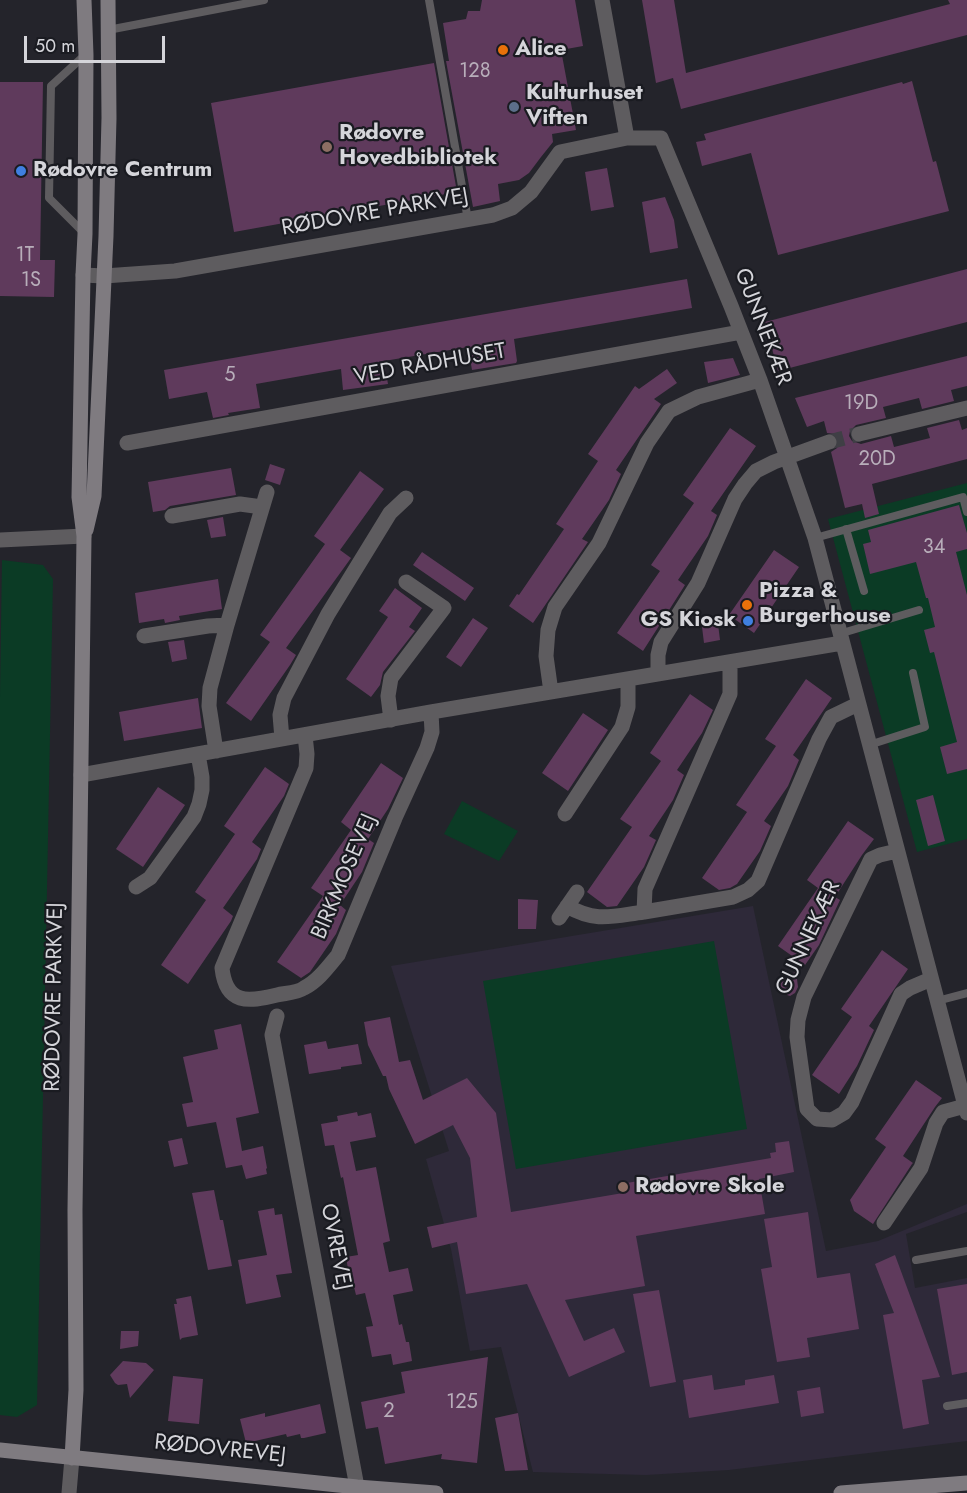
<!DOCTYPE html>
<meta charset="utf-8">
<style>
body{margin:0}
#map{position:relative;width:967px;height:1493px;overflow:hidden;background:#24242b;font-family:Jost,sans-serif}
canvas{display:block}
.scale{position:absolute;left:24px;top:36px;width:141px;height:27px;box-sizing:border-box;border:3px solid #d5d5da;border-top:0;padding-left:8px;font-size:18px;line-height:21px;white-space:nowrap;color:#d5d5da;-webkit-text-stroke:4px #1a1b21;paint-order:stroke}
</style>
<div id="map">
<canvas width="967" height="1493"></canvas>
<div class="scale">50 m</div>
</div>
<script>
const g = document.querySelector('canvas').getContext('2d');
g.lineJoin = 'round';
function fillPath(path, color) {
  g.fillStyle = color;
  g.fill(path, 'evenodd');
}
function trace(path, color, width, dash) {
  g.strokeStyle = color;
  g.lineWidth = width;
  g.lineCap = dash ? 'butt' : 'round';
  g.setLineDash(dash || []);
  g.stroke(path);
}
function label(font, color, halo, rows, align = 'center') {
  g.font = font + ' Jost,sans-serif';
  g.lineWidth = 4.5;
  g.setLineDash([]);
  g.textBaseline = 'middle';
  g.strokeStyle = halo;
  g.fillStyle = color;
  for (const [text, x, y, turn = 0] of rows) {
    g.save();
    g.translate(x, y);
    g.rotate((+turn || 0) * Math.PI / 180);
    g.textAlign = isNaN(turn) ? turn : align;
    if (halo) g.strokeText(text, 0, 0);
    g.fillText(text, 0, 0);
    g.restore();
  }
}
fillPath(new Path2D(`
 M753 906 826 1251 878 1241 967 1204V1212L906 1234 915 1288 967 1278V1441L729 1470 646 1475 533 1472 501 1347 470 1351 451 1249 426 1159 449 1151 391 966Z`), '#2e2939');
fillPath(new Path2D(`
 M967 483V839L917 852 828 519Z
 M2 560 43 565 53 579 37 1405 17 1417 0 1415V697Z
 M462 801 518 831 499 861 444 834Z
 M714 941 747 1129 516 1169 483 981Z`), '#0b3b25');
fillPath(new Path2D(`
 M482 0H575L583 46 561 50 576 130 552 134 553 142 541 157 529 173 519 180 498 184 500 201 473 207 446 61H449L443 23 466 19 468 11H480Z
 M642 0H674L686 73 950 4 948 0H967V35L681 109 673 78 656 83Z
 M434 63 457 192 234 232 211 103Z
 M912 81 933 162 936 161 949 211 778 255 751 153 702 166 696 142 706 140 704 134 902 82 903 84Z
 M0 82H43L40 260H55L54 297 0 296Z
 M607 168 614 207 591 211 585 172Z
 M665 197 674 220 678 248 650 253 642 202Z
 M967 269V322L778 371 765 322Z
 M687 279 692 308 514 339 517 361 516 363 472 370 468 347 384 361 388 384 343 390 341 369 256 384 260 408 228 413 229 415 213 418 207 392 169 399 164 370Z
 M967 356V386L951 390 954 401 922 409 919 398 883 407 886 418 856 425 850 431 849 436 852 441 861 444 891 436 894 447 930 438 927 428 959 420 962 430 967 428V459L872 484 879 514 865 518 862 504 845 508 831 452 837 448 839 443 838 438 835 434 827 433 824 421 807 427 795 398Z
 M733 358 740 375 708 383 704 362Z
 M667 369 677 383 654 399 661 404 616 470 621 474 609 500 582 539 588 542 533 623 509 606 517 594 519 595 564 529 556 524 598 461 588 454 635 386 639 389Z
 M730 428 756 446 711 511 717 515 708 536 678 580 685 585 643 651 617 633 660 571 651 565 694 503 683 495Z
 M270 464 285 469 280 485 265 480Z
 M231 468 236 495 170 506 165 510 153 512 148 482Z
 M360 471 384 489 340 550 351 558 286 648 296 655 290 665 251 721 226 703 270 642 260 635 325 544 314 536Z
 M959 505 967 533V549L956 552 967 595V769L947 774 940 747 957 742 934 652 930 653 924 630 935 627 928 598H926L916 562 870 574 863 544 871 542 868 530Z
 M223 517 226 536 211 538 207 520Z
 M774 550 799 567 754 633 729 615Z
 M422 552 474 588 465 601 413 565Z
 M218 579 222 609 179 616 180 620 165 623 164 619 139 623 135 593Z
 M395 588 422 608 409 627 415 631 383 672 380 685 371 697 346 679 388 617 379 611Z
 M473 618 488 628 461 667 446 657Z
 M718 624 720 640 704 643 702 627Z
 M184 640 187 659 172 662 168 642Z
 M806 679 832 698 793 755 799 760 788 786 764 821 771 826 760 851 737 884 730 888 719 890 702 878 747 812 736 805 776 746 765 739Z
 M690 694 713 710 702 733 677 770 684 775 673 800 649 836 656 840 644 867 617 906 607 907 587 892 632 827 620 819 661 761 650 753Z
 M198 698 202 728 124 741 119 712Z
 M583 713 608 730 568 791 542 773Z
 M381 763 403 778 388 809 368 839 374 843 362 872 340 905 346 910 336 934 310 972 301 978 277 962 323 896 311 888 351 830 341 822Z
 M265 767 289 784 284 796 252 842 261 849 257 859 223 908 233 916 231 921 188 984 161 965 206 900 195 892 235 834 224 826Z
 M158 787 185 805 143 867 116 849Z
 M933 795 945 841 928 846 916 800Z
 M848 821 874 839 862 855 835 897 840 900 819 945 805 965 778 946 818 888 807 880Z
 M518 899 538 900 536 929H518Z
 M882 950 908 969 869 1026 874 1030 857 1066 839 1094 812 1075 852 1017 841 1009Z
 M796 971 798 987 795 993 790 996 781 993 780 983Z
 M390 1017 399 1062 410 1060 423 1100 467 1078 496 1113 511 1212 623 1193 621 1184 771 1158 770 1153 776 1152 775 1143 789 1141 794 1172 759 1179 765 1214 636 1236 645 1286 565 1300 584 1341 614 1328 625 1352 569 1377 527 1284 466 1294 457 1242 432 1248 427 1227 477 1217 470 1158 453 1125 415 1144 389 1089 386 1076H383L368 1045 364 1022Z
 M241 1024 259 1113 236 1118 242 1151 263 1146 267 1168 266 1169 267 1174 246 1179 242 1165 226 1168 216 1122 187 1127 182 1104 193 1102 183 1057 218 1049 214 1030Z
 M326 1041 328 1049 358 1044 362 1064 341 1067V1069L309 1074 304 1045Z
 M916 1080 942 1098 935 1107 903 1156 913 1163 912 1164 873 1224 854 1211 850 1200 886 1147 875 1139Z
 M357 1112 358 1116 371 1113 376 1137 350 1142 356 1171 376 1167 390 1241 383 1243 389 1272 408 1268 413 1291 393 1295 399 1325 402 1324 406 1342H409L412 1361 393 1365 391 1354 372 1357 366 1327 373 1326 365 1293 356 1295 351 1275H349L346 1257 358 1255 343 1177 341 1178 334 1145 325 1146 321 1124 338 1121 337 1116Z
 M182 1138 188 1164 174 1167 168 1141Z
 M214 1190 220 1220H223L232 1266 208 1270 192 1193Z
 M274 1208 275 1215 282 1214 292 1273 276 1275 281 1297 246 1304 238 1260 267 1255 258 1211Z
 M808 1212 817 1278 850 1273 859 1329 807 1338 810 1357 777 1362 761 1269 772 1267 764 1219Z
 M895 1255 940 1377 922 1380 929 1424 903 1429 883 1315 894 1313 875 1264Z
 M967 1284V1372L952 1375 937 1289Z
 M659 1290 676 1382 650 1387 633 1294Z
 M191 1296 198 1335 182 1338 180 1340 174 1304H177L176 1299Z
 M121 1331H139L138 1346 120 1349Z
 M488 1357 477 1463 441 1459 442 1454 385 1464 378 1427 366 1429 361 1402 405 1393 401 1372Z
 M123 1361 146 1363 154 1370 130 1398 127 1384 118 1385 115 1383 110 1375Z
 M712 1375 714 1390 745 1385V1380L774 1375 779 1403 689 1418 683 1380Z
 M173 1376 203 1379 199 1424 168 1421Z
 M820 1387 824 1413 801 1417 797 1391Z
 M320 1404 326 1433 304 1438H301L300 1434 287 1437 286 1434 246 1443 240 1419 265 1413V1417Z
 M518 1413 528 1470 505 1471 495 1418Z`), '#5f3a5c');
trace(new Path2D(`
 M829 442 859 434`), '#3f3f45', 15, [15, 8]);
trace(new Path2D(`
 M429 0 468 220
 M108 30 264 0
 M85 234 49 198 51 86 85 55
 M846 529 864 591
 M815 538 963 497 967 512
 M839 634 919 610
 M869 745 925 727 913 673
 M937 1001 967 993
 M916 1260 967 1251
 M947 1406 967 1403`), '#5e5c5f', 8);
trace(new Path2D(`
 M602 0 627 138
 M83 275 104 276 175 271 493 215 512 208 531 192 560 152 627 138H661L731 306 760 380 815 538 967 1113
 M859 434 967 408
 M127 443 741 332
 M172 516 240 504 262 507
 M0 540 84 536
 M144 636 208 626 227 625
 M730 662V694L645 889 644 912 733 897 748 890 758 881 819 739 831 717 858 704
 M658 674V655L661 642 698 583 735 499 745 484 756 471 774 462 829 442
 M551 692 546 656 548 630 555 607 599 543 647 443 669 411 698 397 760 380
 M391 720 388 696 391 678 444 608 406 582
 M305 735 307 754 306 768 222 968C226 1005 248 1002 277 995 285 993 297 993 304 988 318 981 328 967 338 955L395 818 427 748 432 732 431 712
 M282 739 280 715 284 698 328 614 390 513 406 498
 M216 751 209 706 210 688 227 625 267 492
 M81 775 431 712 842 643
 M565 814 622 727 628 707V679
 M897 851 880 855 871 859 804 997 798 1020 797 1037 807 1109 817 1119 832 1120 844 1113 852 1102 901 994 910 988 931 979
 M136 887 150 878 194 817 199 804 202 790V777L198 754
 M567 906C596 923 613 916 644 912
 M559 918 577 892
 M277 1016 272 1035 357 1487
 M884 1223 921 1168 936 1123 943 1112 965 1106
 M69 1493 72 1458`), '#5e5c5f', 15);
trace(new Path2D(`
 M86 530 94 496 106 236 109 118 108 0
 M0 1450 357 1487 436 1493
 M72 1458 76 1390 75 1210 84 536 79 497 83 275 85 234 86 55 84 0
 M841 1493 967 1483`), '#7f7b80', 15);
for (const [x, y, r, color] of [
 [503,50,6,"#e8710a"],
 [514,107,6,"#5c6f8a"],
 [327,147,6,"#8d6e63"],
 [21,171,6,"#3f7fe0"],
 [747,605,6,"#e8710a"],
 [748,621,6,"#3f7fe0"],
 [623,1187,6,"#8d6e63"]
]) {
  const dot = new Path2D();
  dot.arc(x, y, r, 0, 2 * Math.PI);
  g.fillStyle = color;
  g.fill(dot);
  trace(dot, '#1a1b21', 2);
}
label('20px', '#b8aeba', null, [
 ["128",475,72],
 ["1T",25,256],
 ["1S",31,281],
 ["5",230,376],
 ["19D",861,404],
 ["20D",877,460],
 ["34",934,548],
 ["125",462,1403],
 ["2",389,1412]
]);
label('bold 22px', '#d5d5da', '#1a1b21', [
 ["Alice",515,50],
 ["Kulturhuset",526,94],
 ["Viften",526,119],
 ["Rødovre",339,134],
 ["Hovedbibliotek",339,159],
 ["Rødovre Centrum",33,171],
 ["Pizza &",759,592],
 ["Burgerhouse",759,617],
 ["GS Kiosk",736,621,"right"],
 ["Rødovre Skole",635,1187]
], 'left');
label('22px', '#d5d5da', '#1a1b21', [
 ["RØDOVRE PARKVEJ",375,213,-10],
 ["GUNNEKÆR",762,327,69],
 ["VED RÅDHUSET",430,365,-10],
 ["BIRKMOSEVEJ",345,877,-67],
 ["GUNNEKÆR",809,938,-65],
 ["RØDOVRE PARKVEJ",55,997,-89],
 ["OVREVEJ",335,1247,79],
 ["RØDOVREVEJ",220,1450,6]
]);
</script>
